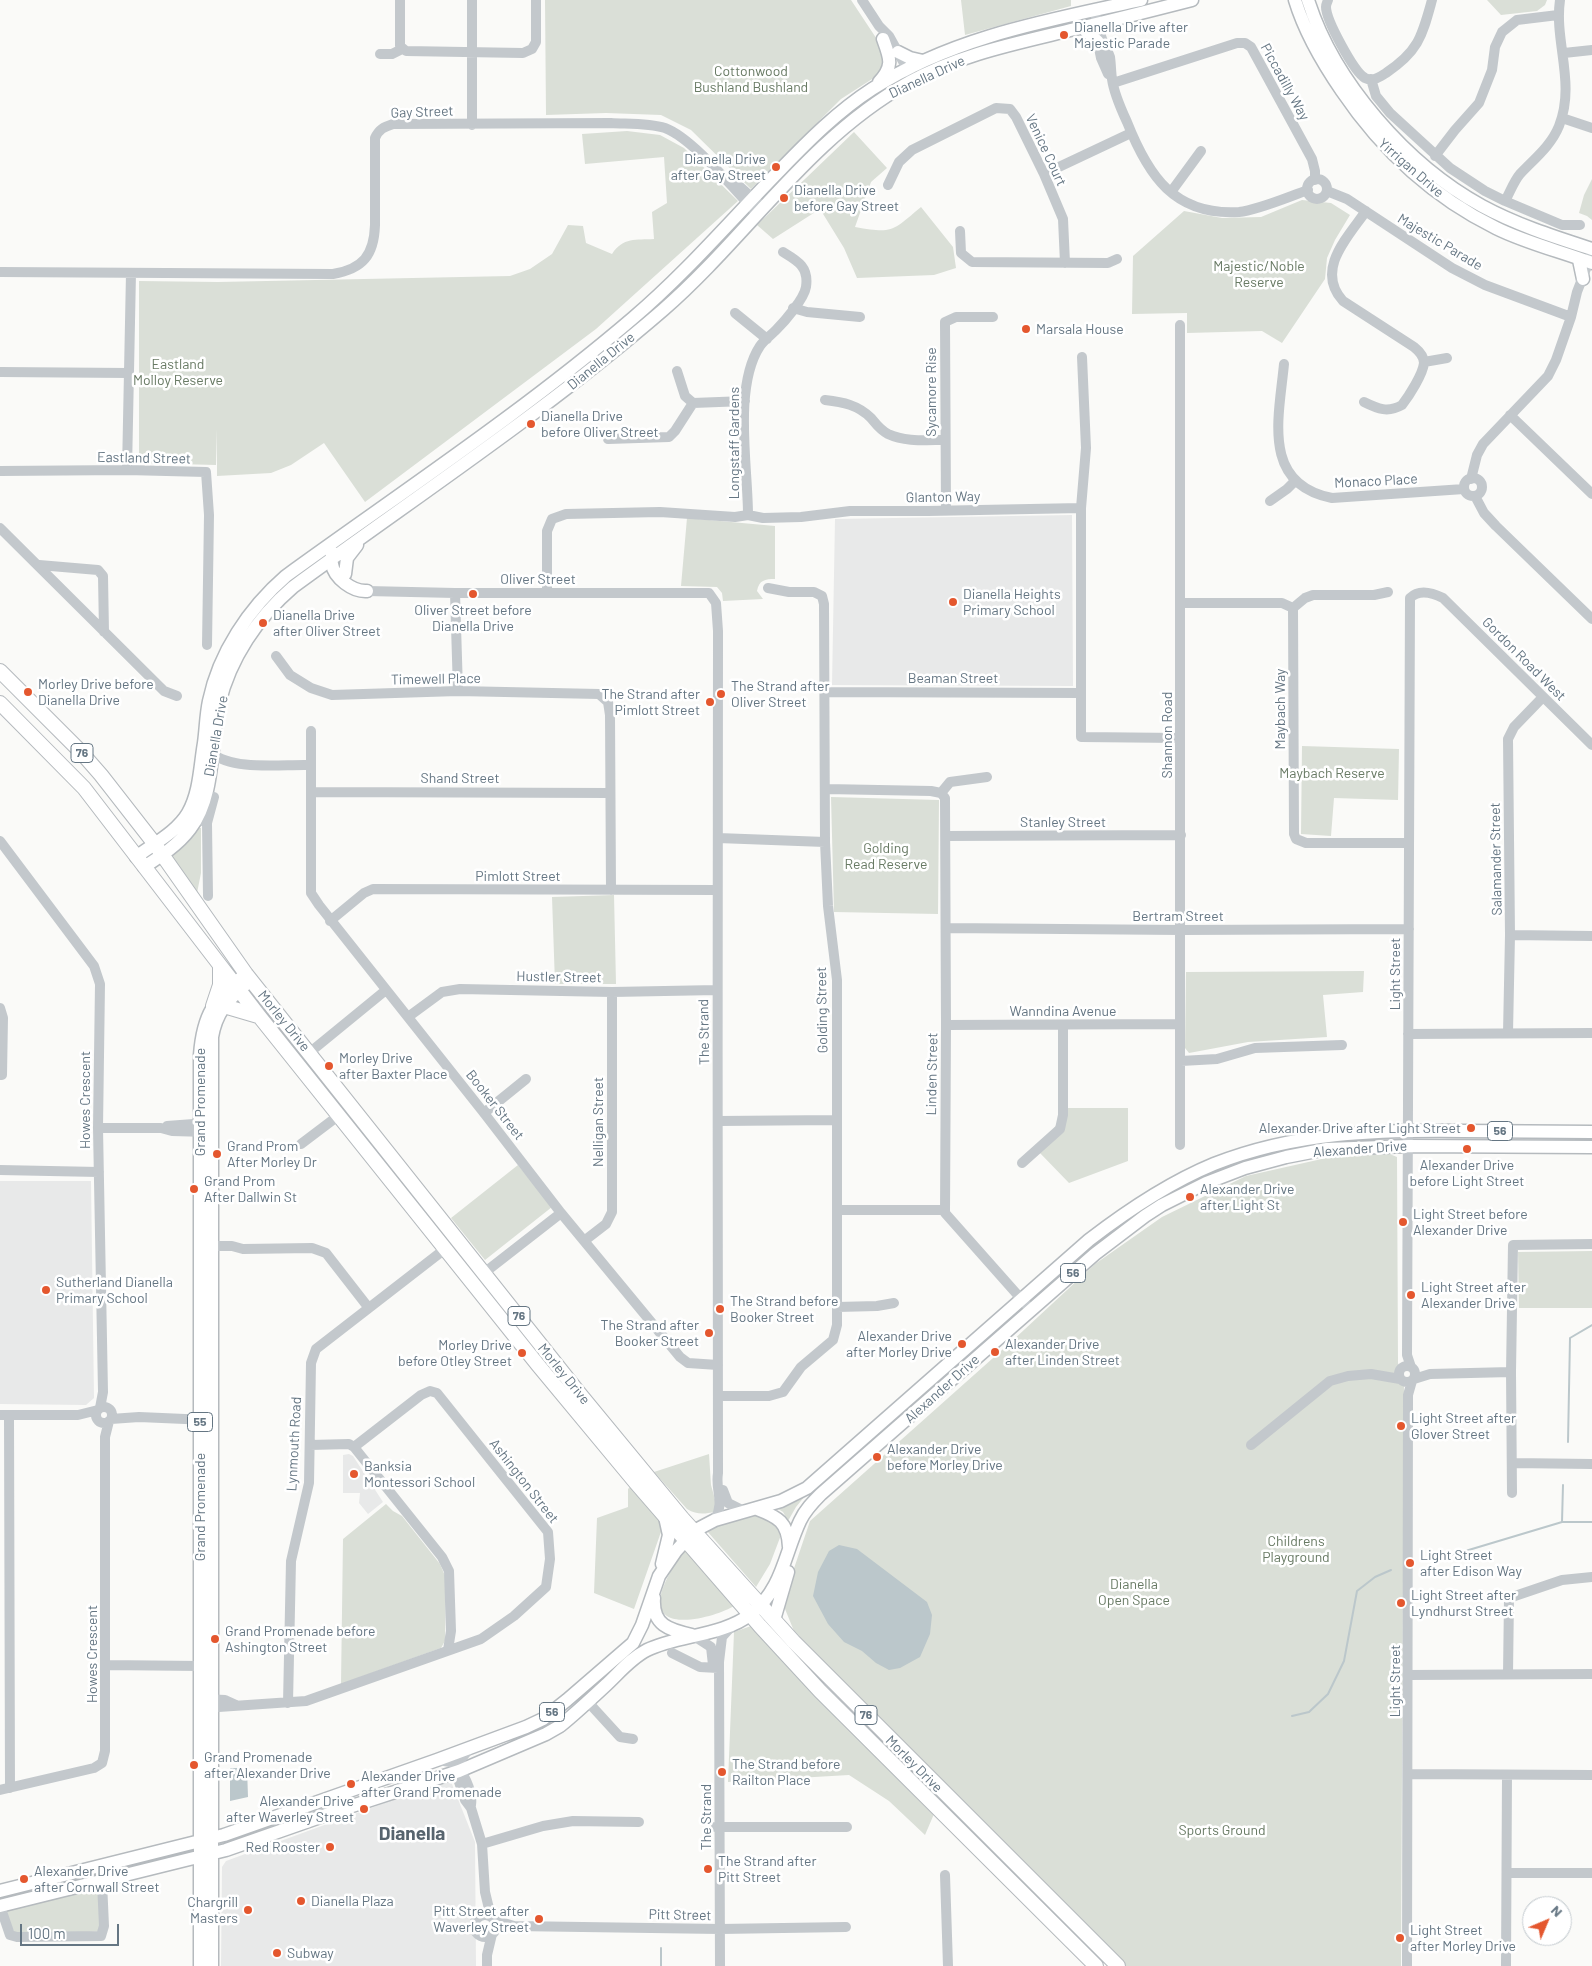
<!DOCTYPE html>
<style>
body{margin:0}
#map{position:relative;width:1592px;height:1966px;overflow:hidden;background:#fafaf8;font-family:Barlow,sans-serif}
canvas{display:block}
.north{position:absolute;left:1522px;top:1896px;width:50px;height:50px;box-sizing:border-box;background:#fff;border:1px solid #c1c8cd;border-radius:50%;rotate:45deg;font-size:14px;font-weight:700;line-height:20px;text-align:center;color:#657683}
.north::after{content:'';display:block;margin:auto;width:18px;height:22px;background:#e4572e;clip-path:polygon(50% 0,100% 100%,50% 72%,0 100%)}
.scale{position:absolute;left:20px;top:1924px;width:99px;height:22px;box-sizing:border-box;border:2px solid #657683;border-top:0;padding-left:6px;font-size:15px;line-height:18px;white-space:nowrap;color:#657683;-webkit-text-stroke:4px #fff;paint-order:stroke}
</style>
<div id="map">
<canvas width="1592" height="1966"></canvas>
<div class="north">N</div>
<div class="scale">100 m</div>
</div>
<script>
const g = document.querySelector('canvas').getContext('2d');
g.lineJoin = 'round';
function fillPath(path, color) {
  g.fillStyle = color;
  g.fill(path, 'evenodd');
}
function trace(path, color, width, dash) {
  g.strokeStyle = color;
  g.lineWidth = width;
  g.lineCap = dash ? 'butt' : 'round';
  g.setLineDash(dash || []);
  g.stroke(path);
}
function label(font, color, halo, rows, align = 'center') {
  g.font = font + ' Barlow,sans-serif';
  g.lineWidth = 5;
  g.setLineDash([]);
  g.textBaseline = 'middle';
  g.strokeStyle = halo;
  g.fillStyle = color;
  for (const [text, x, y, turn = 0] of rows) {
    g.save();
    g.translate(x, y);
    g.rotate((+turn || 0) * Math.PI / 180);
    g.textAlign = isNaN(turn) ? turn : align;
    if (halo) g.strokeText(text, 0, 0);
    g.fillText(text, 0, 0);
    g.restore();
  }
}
fillPath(new Path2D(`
 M1072 515 1073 686 832 685 835 519Z
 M0 1181H91L94 1398 86 1405 0 1404Z
 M349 1454 353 1456 383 1502 368 1514 359 1503 360 1493H343V1455Z
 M450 1779 475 1842 476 1966H221L222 1867 226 1861Z`), '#e8e9e9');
fillPath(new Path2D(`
 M545 0H851L894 65 841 99 751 189 691 130 661 115 606 113 546 115Z
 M961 0H1071V6L965 35Z
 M1487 0H1547L1545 5 1537 11 1501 15Z
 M627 131 660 135 684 148 738 201 596 329 365 502 324 443 291 465 271 473 217 476V429L216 465 139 463V281L218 282 510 276 530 269 552 254 568 225 583 226 586 243 612 254C623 237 636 240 654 239L652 212 667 203 664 157 585 164 582 134Z
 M854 132 887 168 871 182 855 227C894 234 892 231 921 207L953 247 956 268 934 275 857 278 844 248 820 209 773 239 757 225Z
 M1592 179V220L1587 216 1579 213 1584 195Z
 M1302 200 1331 203 1350 215 1335 240 1327 258 1325 279 1282 343 1262 331 1187 333V313L1132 314 1133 256 1184 211 1222 218 1261 217Z
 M687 518 775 526V579C765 579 759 580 757 591L763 599 723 601 722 593 717 587 681 586Z
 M1302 746 1399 749 1398 800 1334 798 1331 836 1301 834Z
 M831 797 939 800 938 914 834 912Z
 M198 828H201V873L197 893 172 857Z
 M614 895 616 984H555L552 897Z
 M1364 971 1363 992 1323 995 1327 1037 1248 1042 1189 1053 1185 1048 1186 972Z
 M1067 1108H1128V1161L1069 1183 1039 1152Z
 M1387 1153 1397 1157 1398 1363 1404 1382 1401 1966H1126L999 1840 794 1631 785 1609 783 1608 785 1595 810 1521 1011 1342 1095 1264 1162 1217 1246 1176 1335 1156Z
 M518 1165 552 1207 485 1260 451 1218Z
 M1592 1251V1308H1519L1518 1252Z
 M709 1454 711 1485 716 1503 715 1512C704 1514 697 1515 687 1509L654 1472Z
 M632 1485 659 1516 662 1529 634 1609 594 1593 597 1518 628 1507V1489Z
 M805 1496 796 1507 788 1521 783 1512 773 1506Z
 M386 1504 393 1511 402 1516 440 1564 446 1578 445 1641 441 1648 341 1684 343 1539Z
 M761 1514 774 1518 781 1535 770 1564 756 1587 707 1531 717 1525Z
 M685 1549 734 1606C720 1615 660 1634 660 1602 660 1587 676 1561 685 1549Z
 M751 1626 934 1814 925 1835 889 1801 849 1775 728 1782 734 1632Z
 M102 1882 103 1931 17 1937 0 1906Z`), '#dadfd7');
fillPath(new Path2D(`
 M839 1545 857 1549 927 1602 932 1615 930 1634 920 1657 900 1668 889 1670 876 1663 862 1651 844 1642 828 1624 813 1596 818 1572 829 1551Z
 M230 1768H247L248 1797 230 1801Z`), '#bbc7cb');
trace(new Path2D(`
 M1568 1442 1570 1338 1592 1325
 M1562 1522 1563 1485
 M1432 1561 1562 1522H1592
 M1292 1716 1309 1712 1328 1694 1344 1661 1357 1591 1375 1577 1391 1570
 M661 1966V1948`), '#bbc7cb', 2);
const major = new Path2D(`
 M1295 0C1305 33 1322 62 1342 91 1382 150 1431 196 1496 228 1526 243 1560 251 1592 263
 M1308 0C1334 82 1407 165 1482 206 1517 225 1555 237 1592 249
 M1083 28 1098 42
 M898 52 910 58 923 61
 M879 82C894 66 890 58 883 39
 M1577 258 1579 260 1583 279
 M332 552C332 556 331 561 332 564 334 578 353 592 367 591
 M345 574 347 558 357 545
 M136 857C153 844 177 832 188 813 200 792 200 766 204 743 206 729 206 715 209 701 219 653 249 608 286 576 402 492 523 412 633 318 686 273 732 219 781 169 809 140 838 111 872 89 952 37 1049 20 1141 0
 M144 867C161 856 178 845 190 829 216 795 210 743 219 704 230 658 258 617 293 587 417 496 546 411 663 310 747 237 809 138 908 83 960 54 1018 43 1075 29 1114 20 1153 10 1192 0
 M757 1509C778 1517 788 1522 789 1547
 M662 1564 669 1535 665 1517
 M654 1598C652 1625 669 1630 692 1635
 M774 1620 788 1572
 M0 1891 224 1835 437 1760 526 1727 543 1719 567 1700 633 1643 642 1625 659 1576 676 1551 694 1531 715 1520 781 1501 807 1488 1089 1240C1128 1210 1168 1183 1214 1164 1295 1132 1377 1130 1463 1131 1506 1131 1549 1132 1592 1132
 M0 1906 226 1850 346 1808 459 1771 546 1734 560 1726C576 1713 591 1699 606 1685 619 1673 631 1658 647 1650 678 1635 723 1636 751 1614 783 1588 784 1555 800 1521 805 1510 813 1502 821 1494L1095 1254 1145 1216 1162 1205 1206 1183 1245 1168 1286 1157 1327 1149 1409 1146 1592 1147
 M200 1966V1055C203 1014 214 999 246 974
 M212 1966V1037C216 1013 227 1001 245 985`);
const highway = new Path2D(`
 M0 671 80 751 101 775 154 843 246 974 579 1393 682 1518 794 1642 1118 1966
 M0 703 84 788 259 1016 538 1365 636 1483 760 1626 820 1691 1096 1966
 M213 1006 220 985V967
 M224 1006 258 1016`);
trace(major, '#b5babe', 15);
trace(highway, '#b4b9bd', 16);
trace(new Path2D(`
 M400 0V46L406 51 523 53 532 49 536 42V0
 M862 0 879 26 889 36 910 74
 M1328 0C1327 3 1326 4 1326 7 1326 20 1354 72 1365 78 1373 82 1379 77 1386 73 1419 51 1422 36 1432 0
 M1094 10C1097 22 1100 35 1105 47 1106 50 1109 53 1110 57 1111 64 1111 72 1112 79 1114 94 1121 109 1127 122 1148 175 1174 216 1239 212 1258 210 1288 197 1308 190
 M1098 43 1101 58 1108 74
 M1564 53 1592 50
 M380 54H392L402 49
 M1371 79 1376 96 1390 113 1450 168 1485 191 1505 201 1562 225H1580
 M1113 83 1237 43H1245L1251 47 1312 159 1315 171V180
 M1562 118 1592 128
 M472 125V0
 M1435 156 1455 130 1479 103 1492 70 1495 47 1502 32 1517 20 1558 15
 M1044 174 1131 133
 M1307 189a10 10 0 1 1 20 0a10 10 0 1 1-20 0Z
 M730 181 738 185 758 203
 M888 185 899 162 912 150 996 108 1010 109 1016 117 1044 174 1063 219 1065 263
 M1327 191 1347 199 1452 268 1485 285 1571 317
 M1171 192 1201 151
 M1505 201C1510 192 1514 181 1520 174 1534 159 1551 146 1559 126 1576 83 1554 42 1560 0
 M960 231 961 253 972 262 1108 263 1117 259
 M0 272 333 274C363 269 374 255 375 225V138C379 129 384 127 393 124L611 123C628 124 649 123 665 128 692 138 732 187 753 209
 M793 308 807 312 860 317
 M735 313 767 339
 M1180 325V1145
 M1082 357 1086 448 1081 508V737L1180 738
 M1424 362 1447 358
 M1284 364C1279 417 1261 484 1332 498L1464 489
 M677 371 685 396 693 403
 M0 372 129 373
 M825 400C843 402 858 405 871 418 876 424 880 430 888 434 905 442 926 440 945 440
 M1364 402C1378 409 1388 413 1402 405 1409 396 1423 374 1424 363 1424 356 1419 351 1414 347L1343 301C1315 270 1347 238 1366 211
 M693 403 745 401
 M1510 415 1592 494
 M608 439 669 437 675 431 693 403
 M127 470 131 273
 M0 471 127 470 206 472 209 515 207 645
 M1464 487a9 9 0 1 1 18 0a9 9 0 1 1-18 0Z
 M1471 479 1477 455 1483 444 1548 376 1556 360 1571 317 1577 292 1592 253
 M1475 496 1484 513 1496 526 1592 619
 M1270 501 1287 489 1295 481
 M946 510 945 322 956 317H993
 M748 515C748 467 733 387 760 346 764 340 771 335 776 330 785 321 804 299 806 287 809 267 798 261 783 252
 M0 528 164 691 177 696
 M39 565 98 570 103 576 104 632
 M367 591 455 593H709L716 603 718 631C718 912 717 1192 718 1473 715 1492 725 1500 715 1520
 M455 593 458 691
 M547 593V531L552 519 566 514 660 512 735 517 748 515 763 518 801 517 850 511H928L1081 508
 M1181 603H1282L1293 608 1294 834 1296 839 1306 843H1409
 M1293 608 1305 598 1313 595H1374L1388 592
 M276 656 290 675 311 688 332 695 458 691 599 694 608 702 610 715 611 890
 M824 692 1081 693
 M311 731V893L319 905 484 1113 561 1213 680 1357 688 1363 718 1365
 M212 753C232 771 283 764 310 765
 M826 789 931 791 941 793 945 798 946 1025 945 1213 1031 1310
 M311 792 610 793
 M941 793 950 782 987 777
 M191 815 207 823 208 896
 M207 823 214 797
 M946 836 1181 835
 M718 838 825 842
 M0 841 94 966 100 984 98 1128 103 1392 100 1408
 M330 921 364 893 373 889 717 890
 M946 928 1181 930 1409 929
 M1510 935 1592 936
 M0 1008 3 1018 2 1075H0
 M408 1017 442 992 460 989 612 992 717 990
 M946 1025 1180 1024
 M1508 1033 1510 935 1508 739 1514 727 1543 697
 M1408 1034 1592 1033
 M309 1053 386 990
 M1181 1061 1217 1059 1255 1048 1342 1045
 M484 1113 526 1079
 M719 1121 836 1120
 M167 1126 207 1123
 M98 1128H161L172 1131 207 1132
 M301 1144 338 1116
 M1022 1163 1060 1129 1063 1115V1025
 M0 1170 99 1172
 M838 1210H944
 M584 1241 606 1224 612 1212V992
 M204 1246H232L243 1249 312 1248 326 1253 368 1307
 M484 1273 561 1213
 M837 1307 877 1306 894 1303
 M1399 1374a8 8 0 1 1 16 0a8 8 0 1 1-16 0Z
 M1411 1367 1407 1355 1410 598C1419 589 1433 593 1443 598L1592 745
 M1414 1379 1430 1374 1511 1372
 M718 1396H769L783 1392 801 1367 833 1340 837 1325V980L828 906 825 842 824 604 822 596 814 592H789L768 588
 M96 1415a8 8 0 1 1 16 0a8 8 0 1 1-16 0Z
 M0 1415H78L98 1410
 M9 1415 10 1788
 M111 1419 139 1417 208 1420
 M1251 1445 1330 1381 1348 1376 1371 1374 1400 1379
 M354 1447 442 1557 449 1571 451 1631 448 1650
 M1512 1463 1592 1464
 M723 1490 728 1503 744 1511
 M1512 1493 1511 1372 1513 1245 1592 1244
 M694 1636 711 1647 713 1665
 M672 1653 700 1667 718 1668
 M105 1665 200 1666
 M1508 1674 1509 1598 1562 1580 1592 1577
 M1408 1675 1592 1674
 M205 1699 225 1700 236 1705
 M588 1702 620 1737 633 1739
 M288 1703 291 1561 309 1483 311 1363 316 1349 445 1249
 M204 1708 306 1701 481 1639 514 1616 546 1587 550 1559 548 1532 437 1393 430 1391 421 1395 354 1447 349 1444 310 1445
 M470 1748 461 1759 458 1779 465 1800 471 1808 482 1844 485 1892 491 1917
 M438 1760C442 1761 446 1761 450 1762 463 1767 473 1792 471 1805
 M1408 1774 1592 1775
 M0 1790 94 1768 102 1763 105 1751V1437L109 1421
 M715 1827H847
 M482 1844 543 1826 573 1821 639 1822
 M1507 1873H1592
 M945 1875 948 1966
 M0 1906 10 1935 17 1937 101 1936 104 1926 102 1882
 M474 1926a11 11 0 1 1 22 0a11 11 0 1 1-22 0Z
 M494 1920 514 1926 720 1929 846 1927
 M487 1966V1955L492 1934
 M720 1966 719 1662 722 1637 732 1626
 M1407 1966 1408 1395 1412 1381
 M1506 1966 1507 1775`), '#c3c8cc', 10);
trace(major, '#fff', 12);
trace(highway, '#fff', 14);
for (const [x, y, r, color] of [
 [1064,35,5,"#e4572e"],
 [776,167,5,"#e4572e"],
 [784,198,5,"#e4572e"],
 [1026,329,5,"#e4572e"],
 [531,424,5,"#e4572e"],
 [473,594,5,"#e4572e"],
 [953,602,5,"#e4572e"],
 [263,623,5,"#e4572e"],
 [28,692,5,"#e4572e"],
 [721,694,5,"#e4572e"],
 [710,702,5,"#e4572e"],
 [329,1066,5,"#e4572e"],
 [1471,1128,5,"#e4572e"],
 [1467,1149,5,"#e4572e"],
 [217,1154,5,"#e4572e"],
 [194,1189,5,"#e4572e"],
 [1190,1197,5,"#e4572e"],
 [1403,1222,5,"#e4572e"],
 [46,1290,5,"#e4572e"],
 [1411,1295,5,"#e4572e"],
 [720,1309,5,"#e4572e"],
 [709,1333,5,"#e4572e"],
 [962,1344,5,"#e4572e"],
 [995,1352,5,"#e4572e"],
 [522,1353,5,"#e4572e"],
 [1401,1426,5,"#e4572e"],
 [877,1457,5,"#e4572e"],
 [354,1474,5,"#e4572e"],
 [1410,1563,5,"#e4572e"],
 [1401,1603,5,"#e4572e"],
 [215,1639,5,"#e4572e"],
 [194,1765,5,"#e4572e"],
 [722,1772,5,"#e4572e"],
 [351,1784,5,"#e4572e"],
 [364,1809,5,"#e4572e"],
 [330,1847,5,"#e4572e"],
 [708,1869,5,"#e4572e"],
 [24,1879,5,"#e4572e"],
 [301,1901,5,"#e4572e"],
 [248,1910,5,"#e4572e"],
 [539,1919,5,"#e4572e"],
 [1400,1938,5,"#e4572e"],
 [277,1953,5,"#e4572e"]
]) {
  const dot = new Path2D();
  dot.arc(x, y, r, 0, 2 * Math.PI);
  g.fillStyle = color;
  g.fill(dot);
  trace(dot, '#fff', 2);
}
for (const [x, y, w] of [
 [82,753,22],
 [1500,1131,25],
 [1073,1273,25],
 [519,1316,22],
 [200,1422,25],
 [552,1712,25],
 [866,1715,22]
]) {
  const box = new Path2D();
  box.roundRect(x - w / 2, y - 9.5, w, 19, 4);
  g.fillStyle = '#fff';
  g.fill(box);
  trace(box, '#657683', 1);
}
label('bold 12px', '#657683', null, [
 ["76",82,753],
 ["56",1500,1131],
 ["56",1073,1273],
 ["76",519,1316],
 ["55",200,1422],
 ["56",552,1712],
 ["76",866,1715]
]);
label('14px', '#657683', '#fff', [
 ["Dianella Drive after",1074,27],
 ["Majestic Parade",1074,43],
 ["Dianella Drive",766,159,"right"],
 ["after Gay Street",766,175,"right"],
 ["Dianella Drive",794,190],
 ["before Gay Street",794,206],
 ["Marsala House",1036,329],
 ["Dianella Drive",541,416],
 ["before Oliver Street",541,432],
 ["Dianella Heights",963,594],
 ["Primary School",963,610],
 ["Oliver Street before",473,610,"center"],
 ["Dianella Drive",473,626,"center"],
 ["Dianella Drive",273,615],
 ["after Oliver Street",273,631],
 ["Morley Drive before",38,684],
 ["Dianella Drive",38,700],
 ["The Strand after",731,686],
 ["Oliver Street",731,702],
 ["The Strand after",700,694,"right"],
 ["Pimlott Street",700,710,"right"],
 ["Morley Drive",339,1058],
 ["after Baxter Place",339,1074],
 ["Alexander Drive after Light Street",1461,1128,"right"],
 ["Grand Prom",227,1146],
 ["After Morley Dr",227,1162],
 ["Alexander Drive",1467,1165,"center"],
 ["before Light Street",1467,1181,"center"],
 ["Grand Prom",204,1181],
 ["After Dallwin St",204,1197],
 ["Alexander Drive",1200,1189],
 ["after Light St",1200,1205],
 ["Light Street before",1413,1214],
 ["Alexander Drive",1413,1230],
 ["Sutherland Dianella",56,1282],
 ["Primary School",56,1298],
 ["Light Street after",1421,1287],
 ["Alexander Drive",1421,1303],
 ["The Strand before",730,1301],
 ["Booker Street",730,1317],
 ["The Strand after",699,1325,"right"],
 ["Booker Street",699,1341,"right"],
 ["Alexander Drive",952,1336,"right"],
 ["after Morley Drive",952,1352,"right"],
 ["Alexander Drive",1005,1344],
 ["after Linden Street",1005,1360],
 ["Morley Drive",512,1345,"right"],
 ["before Otley Street",512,1361,"right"],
 ["Light Street after",1411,1418],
 ["Glover Street",1411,1434],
 ["Alexander Drive",887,1449],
 ["before Morley Drive",887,1465],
 ["Banksia",364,1466],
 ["Montessori School",364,1482],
 ["Light Street",1420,1555],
 ["after Edison Way",1420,1571],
 ["Light Street after",1411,1595],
 ["Lyndhurst Street",1411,1611],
 ["Grand Promenade before",225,1631],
 ["Ashington Street",225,1647],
 ["Grand Promenade",204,1757],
 ["after Alexander Drive",204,1773],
 ["The Strand before",732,1764],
 ["Railton Place",732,1780],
 ["Alexander Drive",361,1776],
 ["after Grand Promenade",361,1792],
 ["Alexander Drive",354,1801,"right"],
 ["after Waverley Street",354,1817,"right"],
 ["Red Rooster",320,1847,"right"],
 ["The Strand after",718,1861],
 ["Pitt Street",718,1877],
 ["Alexander Drive",34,1871],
 ["after Cornwall Street",34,1887],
 ["Dianella Plaza",311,1901],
 ["Chargrill",238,1902,"right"],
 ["Masters",238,1918,"right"],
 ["Pitt Street after",529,1911,"right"],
 ["Waverley Street",529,1927,"right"],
 ["Light Street",1410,1930],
 ["after Morley Drive",1410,1946],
 ["Subway",287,1953]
], 'left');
label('14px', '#687a64', '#fff', [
 ["Cottonwood",751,71],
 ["Bushland Bushland",751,87],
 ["Majestic/Noble",1259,266],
 ["Reserve",1259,282],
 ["Eastland",178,364],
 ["Molloy Reserve",178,380],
 ["Maybach Reserve",1332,773],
 ["Golding",886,848],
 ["Read Reserve",886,864],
 ["Childrens",1296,1541],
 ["Playground",1296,1557],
 ["Dianella",1134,1584],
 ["Open Space",1134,1600],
 ["Sports Ground",1222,1830]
]);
label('14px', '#657683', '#fff', [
 ["Dianella Drive",927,77,-25],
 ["Piccadilly Way",1285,82,61],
 ["Gay Street",422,112,-2],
 ["Venice Court",1046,150,65],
 ["Yirrigan Drive",1411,168,41],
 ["Majestic Parade",1440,242,31],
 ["Dianella Drive",601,361,-39],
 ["Sycamore Rise",931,392,-90],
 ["Longstaff Gardens",734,443,-90],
 ["Eastland Street",144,458,1],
 ["Monaco Place",1376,481,-3],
 ["Glanton Way",943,497,-1],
 ["Oliver Street",538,579],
 ["Gordon Road West",1524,659,45],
 ["Beaman Street",953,678],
 ["Timewell Place",436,679,-1],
 ["Maybach Way",1280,709,-90],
 ["Shannon Road",1167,735,-90],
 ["Dianella Drive",216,736,-80],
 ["Shand Street",460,778],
 ["Stanley Street",1063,822],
 ["Salamander Street",1496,859,-91],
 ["Pimlott Street",518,876],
 ["Bertram Street",1178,916],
 ["Light Street",1395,974,-90],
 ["Hustler Street",559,977,1],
 ["Golding Street",822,1010,-91],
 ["Wanndina Avenue",1063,1011],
 ["Morley Drive",284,1021,51],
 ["The Strand",704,1032,-91],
 ["Linden Street",932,1074,-89],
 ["Howes Crescent",85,1100,-90],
 ["Grand Promenade",200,1102,-90],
 ["Booker Street",495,1105,52],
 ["Nelligan Street",598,1122,-90],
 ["Alexander Drive",1360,1149,-4],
 ["Morley Drive",564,1374,51],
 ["Alexander Drive",942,1389,-42],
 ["Lynmouth Road",294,1444,-87],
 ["Ashington Street",524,1481,52],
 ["Grand Promenade",200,1507,-90],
 ["Howes Crescent",92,1654,-90],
 ["Light Street",1395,1681,-90],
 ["Morley Drive",914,1764,45],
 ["The Strand",706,1817,-90],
 ["Pitt Street",680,1915,1]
]);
label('bold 19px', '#57646e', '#fff', [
 ["Dianella",412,1834]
]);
</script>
